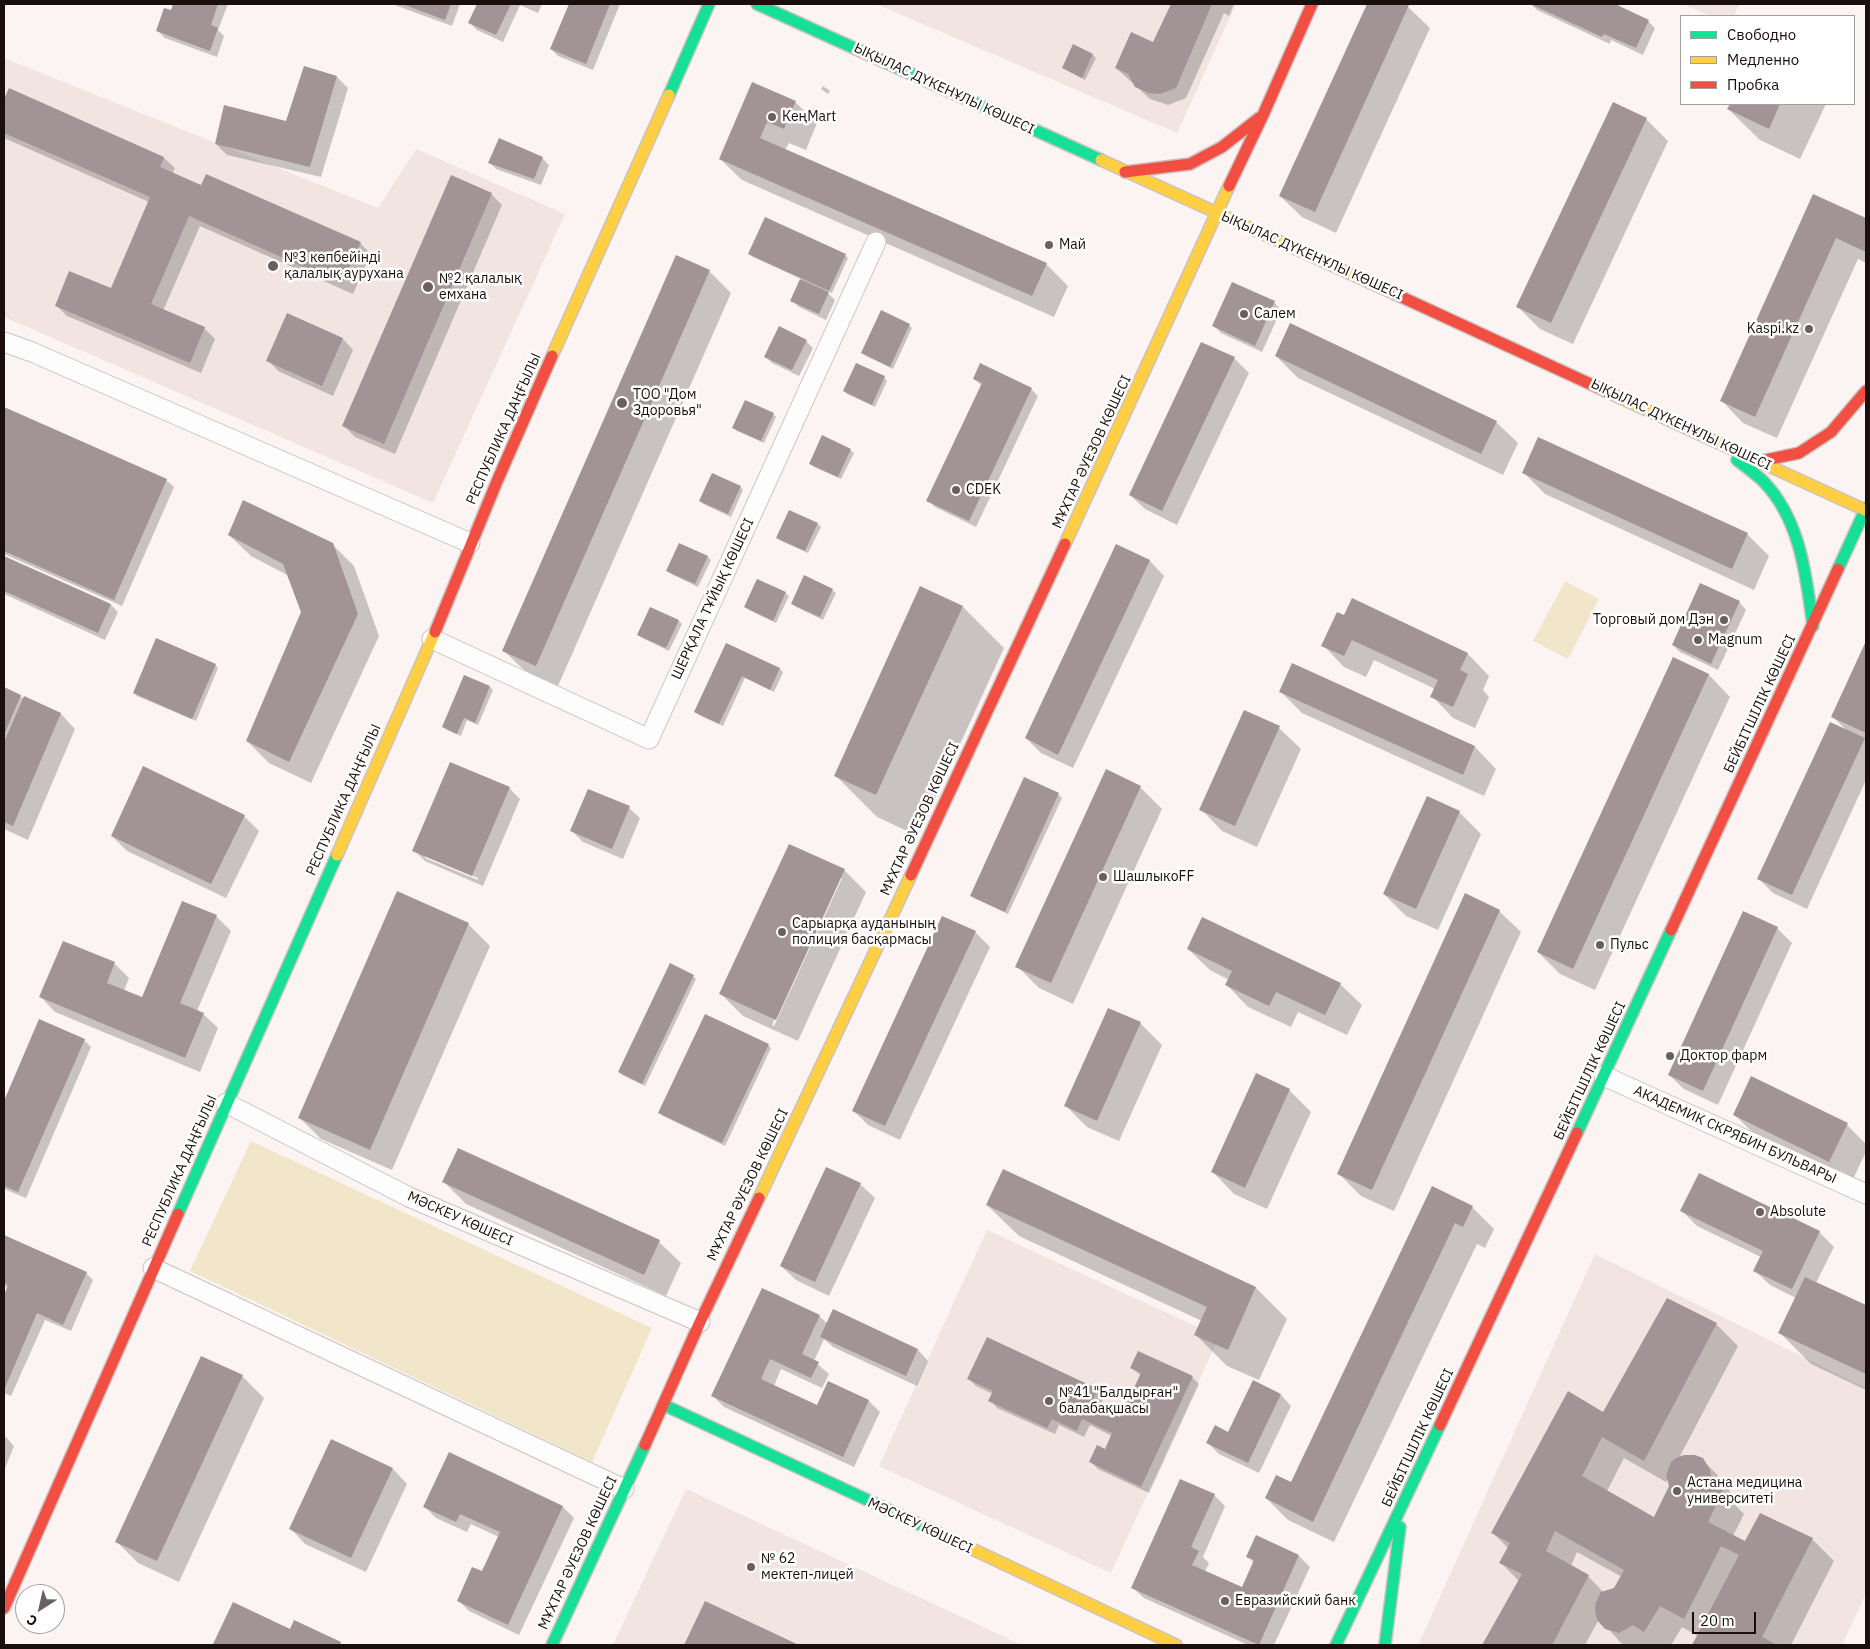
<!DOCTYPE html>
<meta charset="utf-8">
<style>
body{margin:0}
#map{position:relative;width:1870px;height:1649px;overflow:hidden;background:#fbf4f2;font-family:"IBM Plex Sans",sans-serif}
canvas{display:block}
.frame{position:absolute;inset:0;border:5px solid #1a0f0d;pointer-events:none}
.legend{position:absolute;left:1680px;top:15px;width:175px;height:90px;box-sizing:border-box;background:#fff;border:1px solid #a39f9e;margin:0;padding:6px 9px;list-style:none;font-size:15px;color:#1a0f0d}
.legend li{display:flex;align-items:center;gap:10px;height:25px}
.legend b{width:25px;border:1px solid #a39f9e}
.north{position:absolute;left:15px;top:1584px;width:50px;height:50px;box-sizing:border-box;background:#fff;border:1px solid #a39f9e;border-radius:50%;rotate:215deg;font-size:14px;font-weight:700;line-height:20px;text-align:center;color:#1a0f0d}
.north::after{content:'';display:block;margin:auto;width:18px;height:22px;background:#695f5d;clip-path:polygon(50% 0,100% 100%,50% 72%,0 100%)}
.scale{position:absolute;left:1692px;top:1612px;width:64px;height:22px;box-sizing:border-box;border:2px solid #1a0f0d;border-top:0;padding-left:6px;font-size:15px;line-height:18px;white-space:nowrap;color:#1a0f0d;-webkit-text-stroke:4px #fff;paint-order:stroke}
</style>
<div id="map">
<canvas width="1870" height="1649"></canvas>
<div class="frame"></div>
<ul class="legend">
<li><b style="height:6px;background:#16e098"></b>Свободно</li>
<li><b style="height:6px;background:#ffcf43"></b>Медленно</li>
<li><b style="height:6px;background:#f24e42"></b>Пробка</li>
</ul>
<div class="north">С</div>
<div class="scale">20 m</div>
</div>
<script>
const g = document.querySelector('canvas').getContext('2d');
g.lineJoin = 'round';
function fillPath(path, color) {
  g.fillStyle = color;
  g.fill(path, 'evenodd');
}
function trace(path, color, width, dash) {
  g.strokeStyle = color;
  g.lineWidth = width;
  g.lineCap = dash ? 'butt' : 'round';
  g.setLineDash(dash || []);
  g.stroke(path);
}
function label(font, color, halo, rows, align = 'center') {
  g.font = font + ' "IBM Plex Sans",sans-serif';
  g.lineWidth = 5;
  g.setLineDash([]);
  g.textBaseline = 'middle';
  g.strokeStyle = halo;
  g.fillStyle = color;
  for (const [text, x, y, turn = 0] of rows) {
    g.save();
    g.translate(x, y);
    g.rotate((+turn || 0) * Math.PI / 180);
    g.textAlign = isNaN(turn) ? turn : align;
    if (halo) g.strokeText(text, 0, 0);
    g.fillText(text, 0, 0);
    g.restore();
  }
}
fillPath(new Path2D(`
 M876 4H1236L1177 133Z
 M1683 4H1739L1734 16H1711Z
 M4 58 378 208 416 149 565 214 433 503 4 317Z
 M987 1230 1219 1337 1111 1573 879 1466Z
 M1595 1254 1866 1388V1593L1842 1645H1422L1420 1641Z
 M686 1489 1022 1645H613Z`), '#f1e4e1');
fillPath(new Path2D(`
 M1565 581 1599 599 1568 659 1533 641Z
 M251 1141 652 1328 592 1462 190 1271Z`), '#f2e6ca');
fillPath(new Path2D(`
 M175 4H228L218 30 224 36 217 57 165 38 158 31 172 12Z
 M392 4H460L452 26Z
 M478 4H542L538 13 520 5 503 42 477 30 470 23Z
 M570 4H620L593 70 558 56 551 49Z
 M1172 4H1234L1229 16 1224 13 1186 98 1168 105 1150 99 1116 68 1154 43Z
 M1368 4H1402L1408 7 1430 28 1336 233 1302 217 1280 196Z
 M1531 4H1612L1648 21 1655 28 1643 55 1611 40 1610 44 1537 10Z
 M1093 55 1096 58 1085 80 1063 68Z
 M304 67 337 77 348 88 321 177 227 155 216 144 287 122Z
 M753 83 795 102 817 123 806 150 789 143 785 150 1046 264 1068 286 1054 317 742 180 720 159Z
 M823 86 830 91 828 94 821 89Z
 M10 89 164 158 175 168 172 174 201 187 360 243 371 254 353 294 200 226 163 311 204 328 215 339 201 373 67 316 56 305 112 290 149 202 4 138V102Z
 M1731 104H1826L1800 159 1760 140 1728 109Z
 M1646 119 1668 141 1573 344 1540 329 1518 307Z
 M542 158 549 165 541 185 496 169 489 162Z
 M491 194 502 205 395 454 355 437 344 426Z
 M1814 196 1866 220V263L1858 259 1777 438 1743 423 1722 401Z
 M749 254 845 255 848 258 832 293 825 290 835 300 826 320 799 307 792 300 801 279 753 257Z
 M709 271 731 293 558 686 526 672 504 651Z
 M1274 302 1281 310 1262 352 1221 333 1214 326Z
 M288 315 343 339 353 350 333 396 278 371 268 360Z
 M909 325 912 328 893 369 866 356 863 353Z
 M806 341 813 348 799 376 772 363 765 356Z
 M1276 356 1496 422 1518 443 1503 475 1298 378Z
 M1234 358 1249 373 1177 525 1145 509 1130 495Z
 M884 377 887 381 875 407 847 394 844 391Z
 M974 379 1031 389 1038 396 976 527 935 507 928 500 982 386Z
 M4 409 166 480 174 487 122 606 4 554Z
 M773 414 776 417 764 443 737 431 734 428Z
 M1539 439 1747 534 1769 556 1754 590 1545 494 1524 473Z
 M850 450 854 453 841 479 814 467 811 463Z
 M740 487 743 490 731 517 703 504 700 501Z
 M790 511 818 524 821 527 808 553 781 541 778 538Z
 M229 535 332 544 354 566 379 636 311 783 269 763 247 741 302 612 289 576 251 556Z
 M680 544 708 557 711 560 698 587 671 574 668 571Z
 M1117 546 1150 561 1164 576 1073 768 1041 753 1026 738Z
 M4 557 111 605 118 612 105 640 4 594Z
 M758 581 785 593 789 596 776 623 749 610 746 607Z
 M832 590 836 593 823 620 796 607 793 604Z
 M1353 600 1468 654 1489 676 1483 690 1489 697 1475 728 1453 718 1432 696 1435 689 1374 660 1366 677 1344 667 1323 645 1345 617Z
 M1739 602 1746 610 1718 670 1680 652 1673 645Z
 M963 607 1004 648 918 836 877 817 835 775Z
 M651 608 679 621 682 624 669 651 642 638 639 635Z
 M727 644 780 669 783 672 774 692 745 678 723 726 699 715 695 712Z
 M1866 644V780L1807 909 1773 893 1759 879 1847 731 1833 717Z
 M1673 659 1709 675 1730 697 1595 990 1560 974 1538 952Z
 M215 665 218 668 196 721 137 696 134 693Z
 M1292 665 1475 747 1496 769 1484 796 1302 713 1280 691Z
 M490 687 493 690 478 725 467 720 461 736 447 730 444 727Z
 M4 688 20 696 24 699 61 714 75 729 28 840 4 829Z
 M1245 711 1279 728 1301 749 1257 847 1222 831 1201 809Z
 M1025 779 1058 794 1062 798 1008 914 974 898 971 895Z
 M1140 787 1162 809 1073 1004 1039 988 1017 966Z
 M509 788 520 799 483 886 425 861 414 850ZM425 855 478 878V880L425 858Z
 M629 808 640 818 623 859 583 842 572 831Z
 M1459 812 1481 834 1438 930 1406 916 1384 894Z
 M244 816 259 831 226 898 127 851 112 836Z
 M844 870 866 892 798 1041 743 1016 721 994ZM839 878H842L774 1026 772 1025Z
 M1499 911 1521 932 1394 1211 1361 1196 1339 1174Z
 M216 916 231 931 197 1011 203 1014 218 1028 200 1072 55 1012 41 997 64 942 115 964 129 978 124 991 143 999Z
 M468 924 490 946 392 1170 321 1139 300 1118Z
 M1777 928 1792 943 1718 1105 1684 1089 1669 1075Z
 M975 932 990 947 900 1140 868 1125 853 1110Z
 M1188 949 1340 984 1362 1005 1347 1035 1298 1012 1291 1027 1248 1007 1227 985 1229 980 1210 970Z
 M693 976 696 979 645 1086 622 1075 619 1072Z
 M40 1020 84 1040 91 1047 26 1198 4 1189V1104Z
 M1140 1023 1162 1045 1119 1141 1087 1127 1065 1105Z
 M768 1045 771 1048 725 1146 663 1116 660 1113Z
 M1289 1090 1311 1112 1267 1209 1234 1194 1213 1172Z
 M1734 1114 1847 1125 1866 1144V1152L1851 1183 1756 1136Z
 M1699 1175 1819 1232 1834 1247 1816 1283 1866 1307V1390L1811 1364 1780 1333 1796 1298 1770 1285 1755 1271 1761 1257 1697 1226 1682 1211Z
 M444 1182 659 1242 681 1263 666 1296 466 1204Z
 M860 1184 875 1198 829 1296 796 1280 781 1266Z
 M1432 1188 1472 1207 1494 1229 1485 1248 1477 1244 1334 1542 1288 1520 1266 1498 1291 1484Z
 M987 1205 1256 1288 1287 1319 1259 1380 1227 1366 1195 1334 1202 1321 1019 1236Z
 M4 1237 86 1273 93 1280 71 1331 45 1320 11 1396 4 1393V1298L8 1288 4 1286Z
 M1668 1300 1716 1324 1738 1346 1679 1458 1702 1459 1724 1482 1731 1493 1732 1502 1744 1514 1733 1536 1745 1543 1812 1539 1834 1561 1791 1645H1694L1698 1636 1682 1627 1671 1645H1623L1599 1619 1585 1645H1483L1519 1581 1501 1563 1508 1548 1493 1533 1604 1413ZM1624 1458 1666 1482 1668 1478 1670 1486 1654 1518 1607 1491ZM1577 1552 1622 1577 1615 1589 1604 1593 1588 1576 1571 1566Z
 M819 1316 828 1324 918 1350 928 1361 917 1386 833 1347 824 1339 814 1361 829 1374 822 1388 781 1369 774 1386 817 1407 829 1383 869 1401 880 1412 854 1467 724 1407 713 1396Z
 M1132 1368 1192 1377 1199 1384 1149 1493 1098 1469 1091 1462 1106 1451 1112 1436 1090 1425 1084 1437 1059 1425 1055 1434 997 1408 990 1400 993 1394 976 1386 969 1379 1097 1390 1104 1397 1099 1409 1121 1419 1141 1376Z
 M242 1376 264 1398 179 1582 138 1563 117 1542Z
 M1281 1395 1291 1406 1259 1473 1219 1454 1208 1443 1228 1434Z
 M4 1435 14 1446 4 1471Z
 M449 1454 563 1507 574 1518 519 1635 469 1611 458 1600 482 1573 499 1537 471 1524 467 1532 436 1518 425 1507Z
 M393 1469 407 1484 366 1572 305 1544 291 1529Z
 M1214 1495 1225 1506 1203 1557 1209 1563 1205 1572 1243 1589 1254 1563 1247 1556 1256 1537 1299 1556 1310 1567 1274 1645H1248L1144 1598 1133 1588Z
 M705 1603 796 1645H685Z
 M290 1631 342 1645H216L214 1644Z`), '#0003');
fillPath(new Path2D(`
 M173 4H218L211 25 218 28 210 51 156 31 164 8 171 10Z
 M402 4H451L445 20Z
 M477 4H511L496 35 468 23Z
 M569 4H610L586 64 550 49Z
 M1171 4H1212L1176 88 1160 94 1149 93 1135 87 1128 74 1115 68 1131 32 1153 42Z
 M1367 4H1405L1409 5 1315 212 1279 196Z
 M1530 4H1615L1649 20 1636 48 1604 34 1602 37Z
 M1073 44 1093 54 1082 78 1062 68Z
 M304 66 337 76 310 167 215 144 224 105 286 121Z
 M752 82 796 101 784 129 767 122 760 138 1047 263 1032 296 719 159Z
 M9 88 164 157 160 167 201 185 206 174 361 242 342 284 189 216 151 304 205 327 190 363 55 306 69 271 111 288 150 197 4 133V99Z
 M1613 102 1647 118 1551 323 1516 307Z
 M1730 104H1780L1769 129 1727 109Z
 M499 138 543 157 534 179 488 163Z
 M451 175 492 193 384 444 342 426Z
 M1813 194 1866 218V252L1836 238 1755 417 1720 401Z
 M765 217 846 254 829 291 748 254Z
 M676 255 710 270 536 666 502 651Z
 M800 279 829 292 819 314 790 301Z
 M1232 282 1275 301 1255 346 1212 326Z
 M881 310 910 324 890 367 861 353Z
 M287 313 343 338 322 386 266 361Z
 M1290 323 1497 421 1481 454 1275 356Z
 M779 326 807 340 792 370 764 357Z
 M1201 342 1235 357 1162 511 1129 495Z
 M856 363 885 376 872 405 843 391Z
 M980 363 1032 388 969 521 926 501 982 383 973 379Z
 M745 400 774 413 761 441 732 428Z
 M4 407 167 479 114 600 4 551Z
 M822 435 851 449 838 477 809 464Z
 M1538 437 1748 533 1732 569 1522 473Z
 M712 473 741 486 728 514 699 501Z
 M243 500 333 543 358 614 289 762 246 741 301 612 283 564 228 535Z
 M789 510 818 523 805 551 776 538Z
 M679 543 708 556 695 584 666 571Z
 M1116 544 1150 560 1058 755 1025 738Z
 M4 556 111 604 98 633 4 591Z
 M804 575 833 589 820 617 791 604Z
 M757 579 786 592 773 621 744 607Z
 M1700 583 1740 601 1711 664 1672 645Z
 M920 586 963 606 876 795 834 776Z
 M1352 598 1468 653 1460 670 1468 674 1453 707 1430 697 1438 680 1352 640 1344 656 1321 646 1337 612 1344 615Z
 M650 607 679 620 666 648 637 635Z
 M156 638 216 664 192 719 133 693Z
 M1866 641V733L1831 717Z
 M726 643 780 668 770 690 742 676 719 724 694 712Z
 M1673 657 1709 674 1573 969 1537 952Z
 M1292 663 1475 746 1463 775 1279 692Z
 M464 675 490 686 475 723 464 718 457 734 442 727Z
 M4 687 21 695 4 735Z
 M24 696 61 713 13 826 4 822V742Z
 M1244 710 1280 726 1235 826 1199 810Z
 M1830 722 1865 738 1792 895 1757 879Z
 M450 762 510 787 472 876 412 851Z
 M143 766 245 815 211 884 111 836Z
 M1106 769 1141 786 1051 983 1015 967Z
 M1024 777 1059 793 1005 912 970 896Z
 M588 789 630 806 612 849 570 831Z
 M1427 796 1460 811 1416 909 1383 894Z
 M789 844 845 869 776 1020 719 994Z
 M397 891 469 923 370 1150 298 1118Z
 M1465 893 1500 910 1372 1190 1337 1174Z
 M182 901 217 915 180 1003 204 1013 185 1058 39 997 63 941 115 962 107 983 142 997Z
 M1743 911 1778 927 1703 1091 1668 1075Z
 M942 916 976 931 885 1126 852 1111Z
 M1202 917 1341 983 1325 1015 1276 992 1269 1006 1225 985 1232 971 1187 949Z
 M670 963 694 975 642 1084 618 1072Z
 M1108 1008 1141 1022 1097 1121 1064 1106Z
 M705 1014 769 1044 722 1143 658 1113Z
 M39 1019 85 1039 18 1192 4 1186V1101Z
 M1256 1073 1290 1089 1245 1188 1211 1172Z
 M1751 1076 1848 1123 1829 1162 1733 1115Z
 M458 1148 660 1240 644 1275 442 1182Z
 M826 1167 861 1183 815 1282 780 1266Z
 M1003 1169 1256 1287 1228 1350 1194 1335 1207 1307 986 1205Z
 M1699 1173 1820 1231 1792 1289 1753 1271 1763 1251 1680 1211Z
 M1432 1186 1473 1206 1463 1227 1455 1223 1313 1522 1265 1498 1276 1475 1291 1482Z
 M4 1235 87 1272 63 1325 37 1313 4 1390V1295L8 1285 4 1283Z
 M1805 1277 1866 1305V1374L1778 1333Z
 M762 1288 820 1315 802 1354 819 1362 811 1378 770 1359 761 1379 817 1405 828 1381 869 1400 843 1457 711 1396Z
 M1667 1298 1717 1323 1644 1461 1602 1437 1582 1476 1654 1517 1669 1486 1666 1475 1671 1462 1676 1458 1684 1455H1695L1703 1458 1710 1470 1711 1477 1710 1484 1723 1491 1708 1522 1745 1541 1760 1513 1813 1538 1762 1637 1777 1645H1692L1739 1555 1721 1546 1684 1619 1660 1606 1644 1632 1633 1625 1619 1633 1605 1629 1597 1620 1595 1610 1596 1602 1601 1592 1614 1588 1624 1570 1555 1531 1546 1551 1589 1575 1552 1645H1482L1522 1574 1499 1563 1510 1543 1491 1533 1568 1391 1603 1412Z
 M833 1309 918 1349 906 1376 820 1337Z
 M987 1337 1098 1389 1091 1404 1120 1417 1141 1373 1130 1368 1138 1351 1193 1376 1141 1487 1089 1462 1097 1445 1105 1449 1112 1433 1082 1419 1077 1431 1052 1419 1047 1428 988 1401 993 1391 967 1379Z
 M201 1356 243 1375 157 1561 115 1542Z
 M1253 1380 1281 1394 1248 1463 1206 1443 1215 1425 1228 1432Z
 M331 1439 393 1468 351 1558 289 1529Z
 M449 1452 563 1506 508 1625 457 1601 472 1567 482 1571 500 1532 460 1514 456 1522 423 1507Z
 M1180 1479 1215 1494 1191 1547 1199 1551 1192 1565 1242 1587 1254 1560 1246 1557 1256 1535 1299 1555 1259 1645 1131 1588Z
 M705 1601 799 1645H684Z
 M233 1602 290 1629 294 1620 341 1642 340 1645H215L213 1644Z`), '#a29396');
const street = new Path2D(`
 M4 342 32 352 470 543
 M432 639 649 739 876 242
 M1604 1076 1866 1194
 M226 1103 409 1197 700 1322
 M153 1268 624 1489`);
const fast = new Path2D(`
 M757 4 1101 160
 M669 95 709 4
 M1737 460C1746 467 1756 474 1764 482 1801 521 1806 576 1813 626
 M1838 569 1866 508
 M1577 1133 1671 930
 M178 1214 337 855
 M664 1405 936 1532
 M552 1645 645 1445
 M1336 1645 1440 1425
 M1385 1645 1400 1527`);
const slow = new Path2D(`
 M1101 160 1395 294
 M552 356 669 95
 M1614 395 1865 510
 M1065 544 1229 186
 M337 855 435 632
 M759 1198 911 875
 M936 1532 1176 1645`);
const jam = new Path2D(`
 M1125 172 1190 164 1222 147 1259 118
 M1229 186 1263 115 1312 4
 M1395 294 1614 395
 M1761 461 1799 453 1831 432 1866 391
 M435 632 498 479 552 356
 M911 875 1065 544
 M1671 930 1838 569
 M1440 1425 1577 1133
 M645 1445 700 1322 759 1198
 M4 1608 178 1214`);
trace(street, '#ccc2c0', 21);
trace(fast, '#ccc2c0', 14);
trace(slow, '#ccc2c0', 14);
trace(jam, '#ccc2c0', 14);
trace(street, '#fefdfd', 19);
trace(fast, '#16e098', 11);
trace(slow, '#ffcf43', 11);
trace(jam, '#f24e42', 11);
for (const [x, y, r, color] of [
 [772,117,5,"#695f5d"],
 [1049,245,5,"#695f5d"],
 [273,266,6,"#695f5d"],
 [428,287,6,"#695f5d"],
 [1244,314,5,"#695f5d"],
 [1809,329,5,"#695f5d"],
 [622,403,6,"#695f5d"],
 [956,490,5,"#695f5d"],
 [1724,620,5,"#695f5d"],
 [1698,640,5,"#695f5d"],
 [1103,877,5,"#695f5d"],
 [782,932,5,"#695f5d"],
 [1600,945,5,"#695f5d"],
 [1670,1056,5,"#695f5d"],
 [1760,1212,5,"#695f5d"],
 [1049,1401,5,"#695f5d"],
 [1677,1491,5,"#695f5d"],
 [751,1567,5,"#695f5d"],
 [1225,1601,5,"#695f5d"]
]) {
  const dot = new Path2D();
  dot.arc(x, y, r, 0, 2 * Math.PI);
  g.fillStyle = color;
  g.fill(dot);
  trace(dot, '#fff', 2);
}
label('14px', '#1a0f0d', '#fff', [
 ["ЫҚЫЛАС ДҮКЕНҰЛЫ КӨШЕСІ",944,89,25],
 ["ЫҚЫЛАС ДҮКЕНҰЛЫ КӨШЕСІ",1312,256,24],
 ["ЫҚЫЛАС ДҮКЕНҰЛЫ КӨШЕСІ",1681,425,25],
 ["РЕСПУБЛИКА ДАҢҒЫЛЫ",504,429,-66],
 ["МҰХТАР ӘУЕЗОВ КӨШЕСІ",1092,452,-65],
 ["ШЕРҚАЛА ТҰЙЫҚ КӨШЕСІ",713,599,-65],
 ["БЕЙБІТШІЛІК КӨШЕСІ",1760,704,-65],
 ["РЕСПУБЛИКА ДАҢҒЫЛЫ",344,800,-66],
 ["МҰХТАР ӘУЕЗОВ КӨШЕСІ",920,819,-65],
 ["БЕЙБІТШІЛІК КӨШЕСІ",1590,1071,-65],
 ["АКАДЕМИК СКРЯБИН БУЛЬВАРЫ",1735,1135,24],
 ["РЕСПУБЛИКА ДАҢҒЫЛЫ",180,1171,-66],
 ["МҰХТАР ӘУЕЗОВ КӨШЕСІ",748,1185,-64],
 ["МӘСКЕУ КӨШЕСІ",460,1219,24],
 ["БЕЙБІТШІЛІК КӨШЕСІ",1418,1438,-65],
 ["МӘСКЕУ КӨШЕСІ",920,1526,25],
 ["МҰХТАР ӘУЕЗОВ КӨШЕСІ",578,1553,-65]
]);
label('14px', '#1a0f0d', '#fff', [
 ["КеңMart",782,117],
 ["Май",1059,245],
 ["№3 көпбейінді",284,258],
 ["қалалық аурухана",284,274],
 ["№2 қалалық",439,279],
 ["емхана",439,295],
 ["Салем",1254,314],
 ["Kaspi.kz",1799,329,"right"],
 ["ТОО \"Дом",633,395],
 ["Здоровья\"",633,411],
 ["CDEK",966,490],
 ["Торговый дом Дэн",1714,620,"right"],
 ["Magnum",1708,640],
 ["ШашлыкoFF",1113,877],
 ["Сарыарқа ауданының",792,924],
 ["полиция басқармасы",792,940],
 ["Пульс",1610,945],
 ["Доктор фарм",1680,1056],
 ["Absolute",1770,1212],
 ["№41 \"Балдырған\"",1059,1393],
 ["балабақшасы",1059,1409],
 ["Астана медицина",1687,1483],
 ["университеті",1687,1499],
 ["№ 62",761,1559],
 ["мектеп-лицей",761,1575],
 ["Евразийский банк",1235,1601]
], 'left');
</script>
